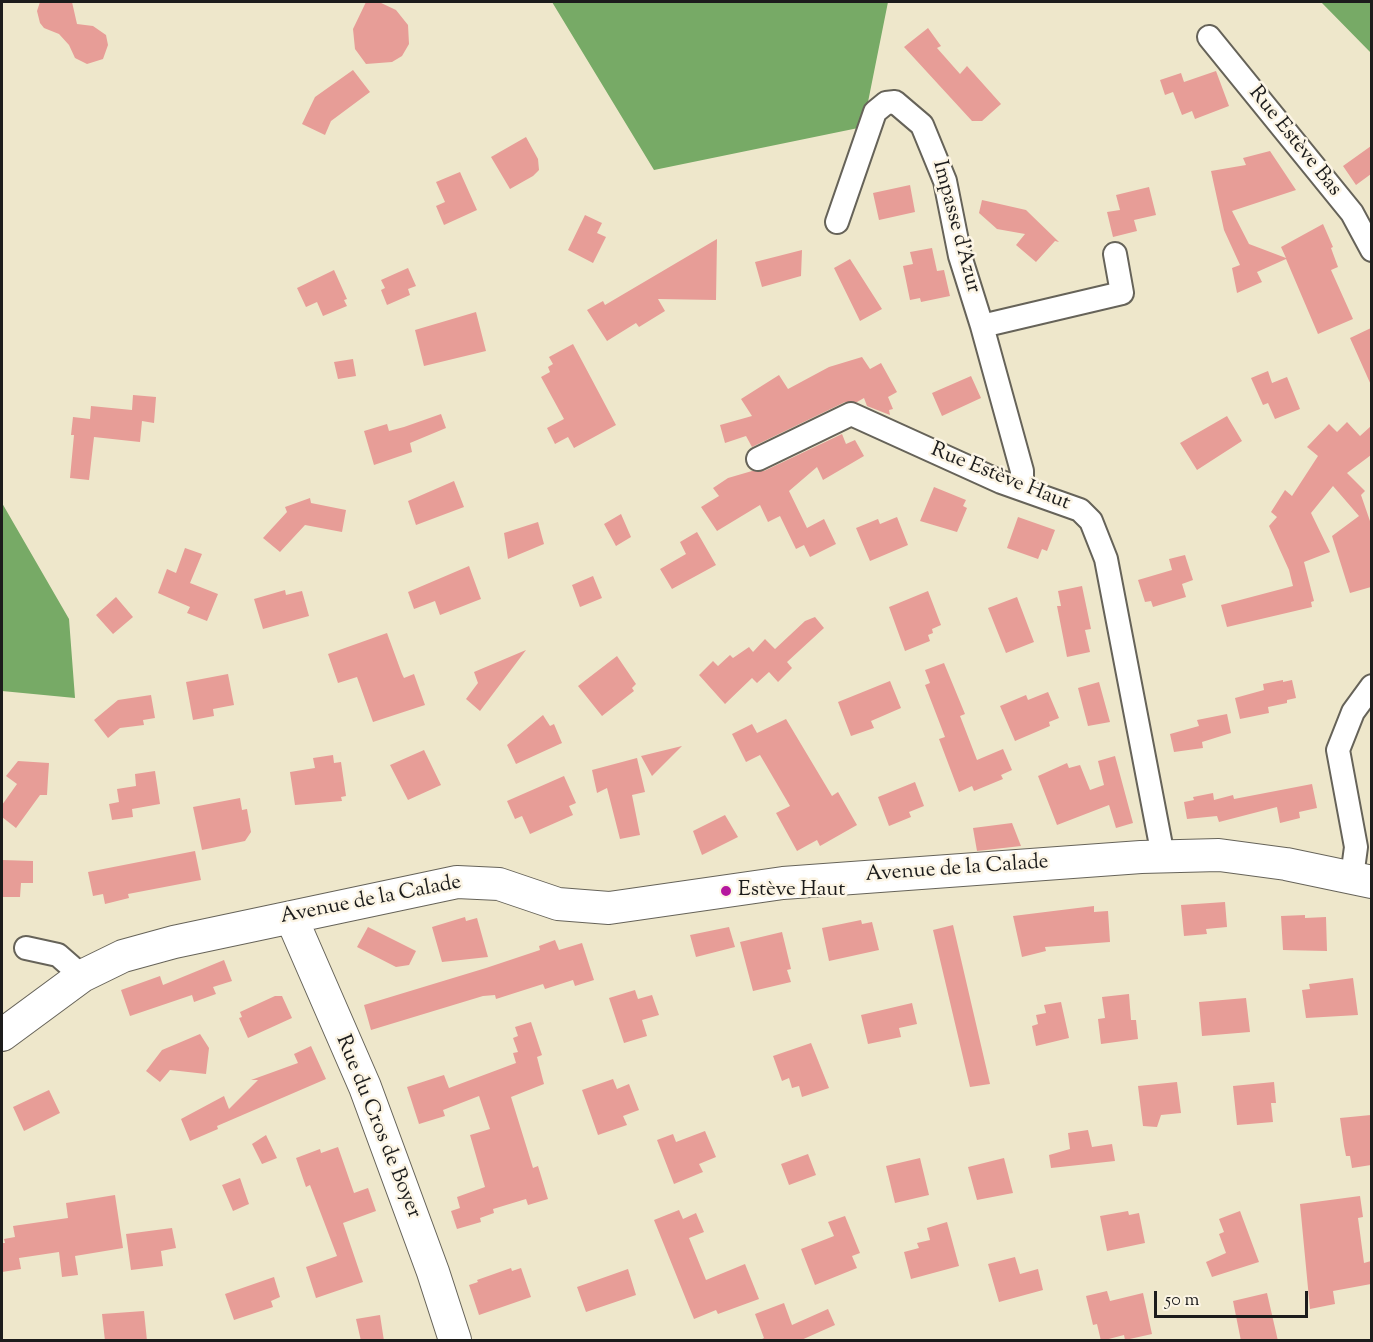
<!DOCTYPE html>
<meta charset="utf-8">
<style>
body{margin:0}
#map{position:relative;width:1373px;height:1342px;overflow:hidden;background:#eee7cb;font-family:"Sorts Mill Goudy",serif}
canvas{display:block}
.frame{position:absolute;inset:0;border:3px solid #1c1c1c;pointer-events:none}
.scale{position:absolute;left:1154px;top:1291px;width:154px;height:27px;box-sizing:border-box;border:3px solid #1c1c1c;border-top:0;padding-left:8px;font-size:18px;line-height:21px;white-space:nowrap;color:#1c1c1c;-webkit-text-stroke:4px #fcf5e5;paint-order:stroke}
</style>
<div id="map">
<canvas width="1373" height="1342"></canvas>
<div class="frame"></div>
<div class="scale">50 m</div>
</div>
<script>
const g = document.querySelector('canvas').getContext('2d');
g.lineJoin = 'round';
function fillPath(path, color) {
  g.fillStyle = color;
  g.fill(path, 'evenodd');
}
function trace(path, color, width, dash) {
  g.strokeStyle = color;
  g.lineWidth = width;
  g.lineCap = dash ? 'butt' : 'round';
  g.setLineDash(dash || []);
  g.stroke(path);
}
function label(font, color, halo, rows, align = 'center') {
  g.font = font + ' "Sorts Mill Goudy",serif';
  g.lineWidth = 5;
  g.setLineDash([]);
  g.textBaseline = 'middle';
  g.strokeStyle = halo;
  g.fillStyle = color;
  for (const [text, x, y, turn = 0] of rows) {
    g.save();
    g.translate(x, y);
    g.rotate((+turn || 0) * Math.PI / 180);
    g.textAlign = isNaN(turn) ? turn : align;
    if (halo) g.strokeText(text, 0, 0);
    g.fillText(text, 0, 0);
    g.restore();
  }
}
fillPath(new Path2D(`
 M552 2H888L863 127 654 170Z
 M1321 2H1371V53Z
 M2 503 69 619 75 698 2 691Z`), '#7a6');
fillPath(new Path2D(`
 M40 2H72L77 24 93 26 106 35 108 45 103 59 87 64 75 58 69 45 59 34 44 28 40 23 37 11Z
 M366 2H379L396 10 408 25 409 44 402 56 392 62 366 64 355 49 353 29Z
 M928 28 941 46 937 48 960 74 967 66 1001 104 982 121H972L904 47Z
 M353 70 370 92 331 121 325 135 302 124 315 97Z
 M1216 71 1229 106 1195 119 1192 111 1182 115 1173 92 1165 95 1160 80 1181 73 1184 82Z
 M526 137 538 159 539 170 533 176 510 189 491 157Z
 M1371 146V174L1356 185 1343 166Z
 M1270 151 1296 190 1232 211 1249 244 1286 258 1281 247 1323 224 1333 247 1331 248 1338 267 1331 270 1353 319 1318 334 1286 259 1257 272 1262 282 1237 293 1232 268 1240 265 1224 230 1211 171 1246 165 1243 158Z
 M460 172 477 210 444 225 436 206 445 202 436 182Z
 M910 185 915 212 879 220 873 193Z
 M1149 187 1156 215 1134 220 1137 231 1113 237 1107 212 1120 210 1116 195Z
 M982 200 1026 210 1059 242 1055 241 1036 262 1016 245 1025 234 997 229 979 213Z
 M585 215 602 223 597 233 606 237 593 263 568 250Z
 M717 239 716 300 658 299 665 311 639 327 636 323 607 341 587 310 603 301 605 305Z
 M932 248 937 271 944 270 950 296 921 302 920 298 910 300 903 266 913 264 910 252Z
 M802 250 801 276 762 287 755 262Z
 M850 259 882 309 860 321 834 268Z
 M408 268 416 286 408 289 410 295 387 305 381 290 385 288 381 280Z
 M334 270 347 299 344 300 347 306 323 316 317 302 306 307 297 288Z
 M476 312 486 351 424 366 415 330Z
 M1371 328V385L1350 338Z
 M573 344 616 425 574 448 568 437 555 444 547 428 564 419 541 377 550 372 548 367 553 364 549 357Z
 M862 357 870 369 881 363 897 392 888 397 893 409 889 410 890 415 867 406 864 398 857 402H845L752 447 746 436 725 443 720 425 752 416 741 399 779 375 788 389 829 367Z
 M353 359 356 376 338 379 334 362Z
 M1268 371 1272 383 1287 377 1300 409 1275 419 1268 403 1263 405 1251 378Z
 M971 376 981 398 942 416 932 393Z
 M133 395 156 397 154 423 142 421 140 442 94 437 89 480 70 478 74 435H71L73 417 90 419 91 406 132 410Z
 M441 414 446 428 410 443 412 452 374 465 364 431 387 424 389 431 404 427Z
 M1227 416 1242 441 1197 470 1180 443Z
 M1347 422 1360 436 1371 426V455L1347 473 1365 491 1361 495 1371 524V587L1350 593 1332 536 1359 516 1333 486 1311 513 1330 552 1304 562 1314 601 1311 602 1312 607 1227 627 1221 605 1293 586 1289 570 1269 526 1277 517 1271 512 1285 490 1292 496 1318 456 1307 447 1329 424 1337 432Z
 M842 434 846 444 855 440 864 456 823 480 817 467 789 491 807 528 824 519 836 544 810 557 804 545 796 549 780 516 768 522 760 505 717 531 701 507 719 496 713 488 728 478 752 471H764Z
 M454 481 464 507 416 525 408 501Z
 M934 487 966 500 963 506 967 508 957 532 920 521Z
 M310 498 311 503 346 510 342 532 305 525 280 552 263 538 287 512 285 507Z
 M621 514 631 537 616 546 604 524Z
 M897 517 908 545 870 561 856 528 878 519 880 524Z
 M1018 517 1055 530 1047 551 1042 549 1038 559 1007 548Z
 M538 522 544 544 508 559 504 533Z
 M697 532 716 565 672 589 660 569 686 554 680 542Z
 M185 548 202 554 190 583 218 594 207 621 187 613 190 607 158 593 167 569 176 573Z
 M1185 555 1193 580 1182 584 1186 597 1153 607 1151 601 1145 602 1138 580 1172 570 1169 559Z
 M469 566 481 599 440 615 435 601 414 609 408 592Z
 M593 576 602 598 580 607 572 585Z
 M1082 586 1091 629 1085 630 1090 652 1067 657 1057 606H1061L1058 591Z
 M285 590 286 595 302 591 309 616 263 629 254 599Z
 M928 591 941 625 932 629 933 633 928 635 930 641 905 651 889 607Z
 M116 597 133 617 113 634 96 615Z
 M1017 597 1034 642 1006 653 988 608Z
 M815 617 824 628 787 662 792 668 778 682 769 672 757 683 752 678 725 704 699 675 713 661 718 666 730 655 733 658 749 647 753 652 765 639 775 649 805 621Z
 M387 633 402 674 404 678 414 674 425 705 373 722 357 677 338 683 328 654Z
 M526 650 480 711 466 699 478 683 474 672Z
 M617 656 636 684 632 688 634 691 602 716 578 686Z
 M944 663 965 714 960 716 977 760 1003 749 1012 770 1001 775 1003 779 974 791 972 786 959 792 939 739 945 737 925 685 930 683 925 670Z
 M228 674 234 705 213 709 214 716 193 720 186 682Z
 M1283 680V682L1292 680 1296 698 1287 700V703L1268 707 1269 713 1240 719 1235 698 1264 690 1263 684Z
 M890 681 901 708 871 721 874 728 851 736 838 702Z
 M1099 682 1110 722 1088 726 1078 688Z
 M1048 692 1059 718 1049 722 1050 726 1015 741 1000 706 1026 695 1028 700Z
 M151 695 155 718 143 720 144 725 120 728 108 738 94 720 118 700Z
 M1227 714 1231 733 1202 742 1203 748 1174 752 1170 734 1199 726 1197 720Z
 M543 715 550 726 554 724 562 743 516 764 507 745Z
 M786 719 832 796 838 792 857 825 820 846 817 840 797 851 776 813 790 806 760 755 746 762 732 734 752 724 757 733Z
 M682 746 652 776 641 756Z
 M424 750 441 785 408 800 390 765Z
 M333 755 334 763 341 762 346 796 341 797 342 801 295 805 290 772 315 768 313 758Z
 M1115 756 1133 823 1116 828 1109 805 1057 825 1038 776 1067 763 1069 768 1080 765 1090 790 1104 785 1098 761Z
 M637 758 645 792 632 795 640 835 620 839 607 788 597 793 592 770Z
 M18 761 49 763 48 778 47 795H40L16 828 2 817V805L17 784 6 776Z
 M155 771 160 804 132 809 133 817 112 820 109 804 119 802 117 789 136 786 135 774Z
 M564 776 576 803 569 806 573 815 530 834 522 816 515 819 507 801Z
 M915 782 924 806 909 812 911 817 889 826 878 797Z
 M1312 784 1317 808 1299 812 1300 818 1280 823 1277 807 1219 822 1217 816 1187 819 1184 802 1194 800 1193 797 1213 793 1214 800 1233 795 1234 799Z
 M240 798 242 810 247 809 251 832 245 841 202 850 193 807Z
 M725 815 738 837 702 855 693 831Z
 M1012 823 1021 846 977 851 973 828Z
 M195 851 201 880 128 894 129 898 105 904 103 894 93 896 88 872Z
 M2 860 33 861V883H21L20 897H2Z
 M1225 902 1227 927 1206 929 1207 934 1184 936 1181 905Z
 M1094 906V912L1108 911 1110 942 1045 947 1046 951 1022 957 1013 916Z
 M1305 915V918L1326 917 1327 951 1283 950 1281 916Z
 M465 917 466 921 477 918 488 957 442 962 432 927Z
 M861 920 862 924 872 922 879 950 829 961 822 928Z
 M953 925 990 1084 970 1087 933 930Z
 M368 927 416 951 409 965 396 967 357 947Z
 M729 927 735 947 696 957 690 935Z
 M782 932 791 969 787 970 791 982 753 991 740 942Z
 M555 940 559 950 582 943 594 980 575 986 573 980 545 989 543 984 496 999 495 995 483 996 371 1030 364 1005 486 968 540 950 539 946Z
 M224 960 232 981 213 987 216 994 194 1002 192 995 130 1016 121 990 160 976 163 985Z
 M1353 978 1358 1015 1306 1018 1302 990 1310 989 1309 984Z
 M635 990 638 999 652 995 659 1015 642 1020 647 1036 624 1043 609 998Z
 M1129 994 1131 1020H1136L1138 1039 1101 1044 1098 1019 1105 1018 1102 997Z
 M275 996H282L292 1018 248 1038 239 1018 242 1017 240 1012Z
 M1246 998 1250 1032 1202 1036 1199 1002Z
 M1061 1002 1069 1038 1036 1046 1032 1026 1038 1024 1036 1015 1046 1013 1044 1005Z
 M912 1003 917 1024 899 1028 901 1037 868 1044 861 1015Z
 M531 1022 542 1055 537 1057 544 1084 511 1097 533 1168 538 1166 548 1199 528 1205 526 1199 493 1209 494 1213 480 1218 481 1222 457 1229 451 1211 460 1208 457 1197 485 1187 470 1135 490 1129 479 1096 443 1110 445 1116 419 1124 407 1087 444 1075 449 1088 516 1063 513 1053 518 1052 513 1038 518 1036 515 1027Z
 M200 1034 209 1048 206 1074 170 1070 160 1082 146 1071 162 1050Z
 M811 1043 829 1088 802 1097 799 1086 792 1088 789 1078 782 1081 773 1056Z
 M311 1046 326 1079 217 1126 218 1129 190 1141 181 1119 224 1096 229 1109 258 1080H251L298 1063 294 1054Z
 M613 1079 617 1089 629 1084 639 1110 623 1116 627 1125 598 1135 582 1090Z
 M1177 1082 1181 1113 1161 1115 1157 1127 1143 1126 1138 1086Z
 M1274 1082 1276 1103H1271L1273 1122 1237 1125 1233 1086Z
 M49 1090 60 1113 24 1131 13 1107Z
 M1371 1115V1165L1352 1168 1350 1156H1346L1344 1146 1340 1118Z
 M1088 1130 1092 1147 1112 1144 1115 1161 1051 1168 1049 1155 1070 1149 1068 1133Z
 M705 1131 716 1157 699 1164 703 1172 674 1184 657 1140 673 1134 676 1142Z
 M266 1135 277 1158 262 1164 252 1144Z
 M338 1147 354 1193 368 1188 376 1211 343 1223 363 1282 316 1298 306 1267 337 1256 310 1185 306 1187 296 1158 320 1149 321 1153Z
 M808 1154 816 1175 789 1185 781 1164Z
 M920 1158 929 1195 895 1203 886 1166Z
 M1004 1158 1013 1193 977 1200 968 1167Z
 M240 1178 249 1204 233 1211 222 1185Z
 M115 1195 123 1248 75 1256 78 1275 62 1277 59 1252 19 1258 21 1269 2 1272V1243H5L4 1239 15 1237 13 1226 68 1218 66 1203Z
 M1360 1196 1363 1217 1358 1218 1364 1263 1371 1261V1284L1333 1291 1335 1304 1310 1309 1300 1204Z
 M679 1210 683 1219 696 1213 704 1232 689 1238 706 1280 745 1264 759 1299 718 1314 716 1310 694 1319 654 1220Z
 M1128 1211 1129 1215 1139 1213 1145 1243 1107 1251 1100 1216Z
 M1240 1211 1259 1262 1212 1277 1206 1262 1226 1253 1219 1234 1224 1232 1219 1219Z
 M845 1216 860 1253 852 1256 857 1268 815 1285 801 1249 834 1236 828 1222Z
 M947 1222 959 1266 911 1279 904 1252 919 1248 917 1243 930 1240 927 1228Z
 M172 1228 176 1248 161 1251 163 1266 131 1270 126 1234Z
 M1015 1257 1020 1274 1038 1269 1043 1290 999 1302 988 1264Z
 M511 1268 512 1271 521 1268 531 1297 479 1315 469 1285 478 1282 477 1280Z
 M628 1269 636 1295 586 1312 577 1287Z
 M274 1277 280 1297 271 1301 273 1307 234 1320 225 1294Z
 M1107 1291 1110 1301 1143 1293 1152 1334 1125 1340 1124 1335 1101 1341 1097 1324 1093 1325 1086 1296Z
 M1267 1293 1278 1341H1241L1233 1301Z
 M784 1303 792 1325 828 1309 835 1325 799 1341H758L764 1338 755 1314Z
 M144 1311 147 1341H105L102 1314Z
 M380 1315 384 1341H361L356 1319Z`), '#e79d97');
const street = new Path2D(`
 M1209 37 1352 213 1372 250
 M837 222 875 112 886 103 895 102 922 125 945 181 960 256 982 326 1022 471V489
 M982 326 1122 293 1115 254
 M758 459 851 414 1001 482 1080 510 1091 521 1106 559 1163 856
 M1352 877 1356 847 1338 750 1353 712 1372 686
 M26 948 58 955 82 976`);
const secondary = new Path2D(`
 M291 917 365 1087 433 1272 455 1340
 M2 1035 82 976 123 956 174 942 457 882 499 884 558 904 609 908 783 883 1141 857 1219 855 1286 864 1372 882`);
trace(street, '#666359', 26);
trace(secondary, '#666359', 34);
trace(street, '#fff', 22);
trace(secondary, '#fff', 32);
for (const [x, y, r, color] of [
 [726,891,6,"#b5179e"]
]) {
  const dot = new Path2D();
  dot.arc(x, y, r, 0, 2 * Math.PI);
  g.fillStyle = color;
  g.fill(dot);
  trace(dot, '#fcf5e5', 2);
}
label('21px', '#1c1c1c', '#fcf5e5', [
 ["Rue Estève Bas",1294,142,51],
 ["Impasse d'Azur",955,227,75],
 ["Rue Estève Haut",1000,478,22],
 ["Avenue de la Calade",957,870,-4],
 ["Avenue de la Calade",371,901,-11],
 ["Rue du Cros de Boyer",377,1127,68]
]);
label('21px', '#1c1c1c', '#fcf5e5', [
 ["Estève Haut",738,891]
], 'left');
</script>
